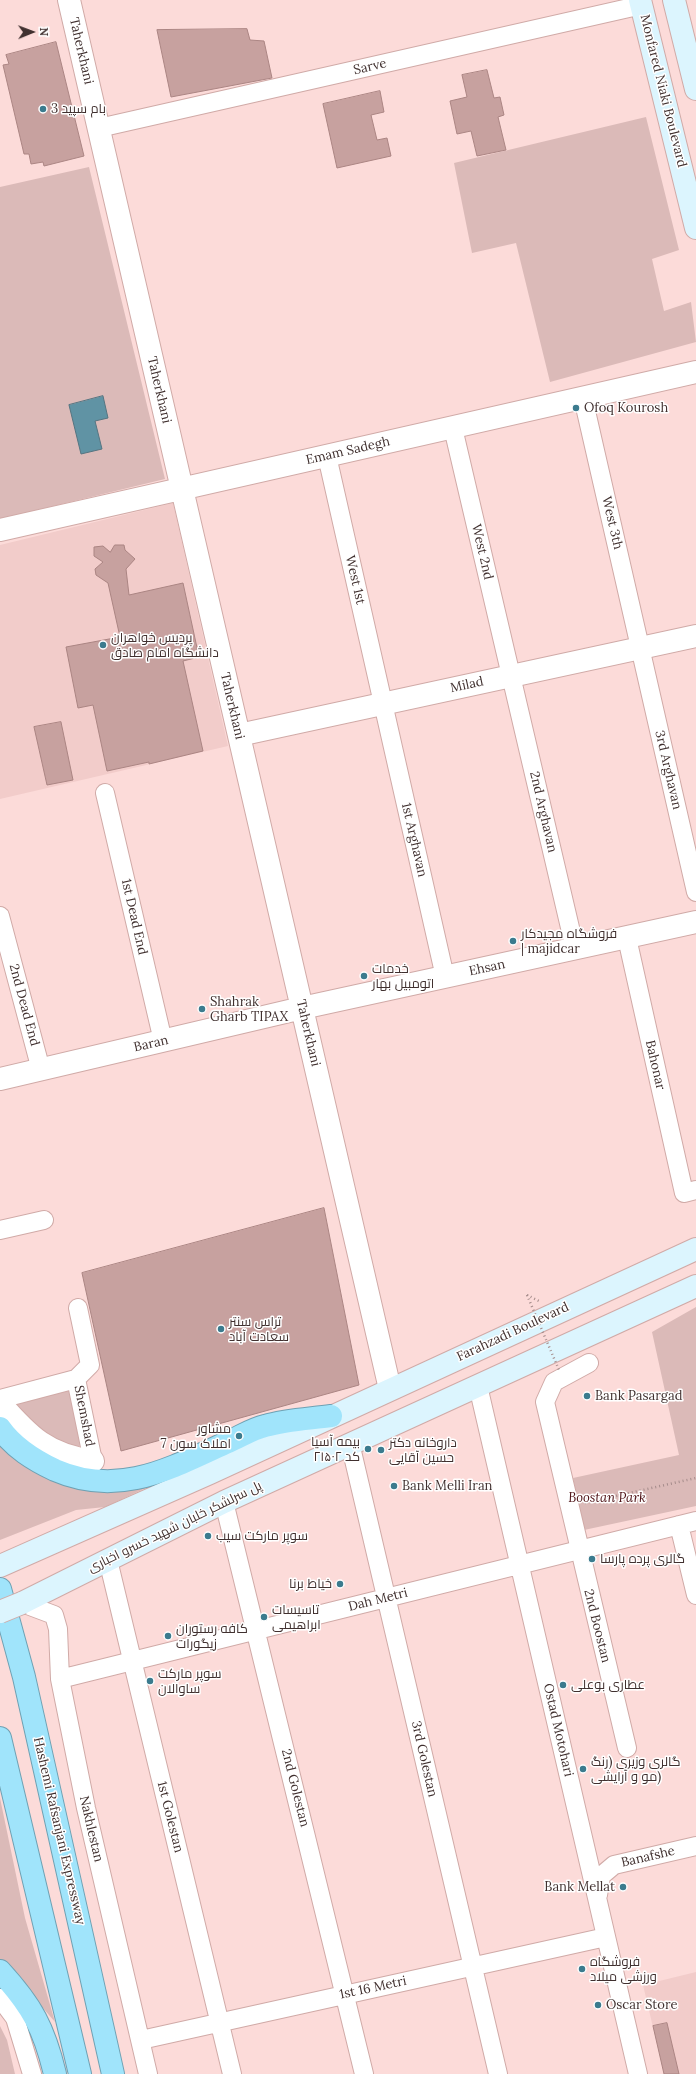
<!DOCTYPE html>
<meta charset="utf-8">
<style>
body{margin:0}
#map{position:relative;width:696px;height:2074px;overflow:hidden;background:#fcdbd9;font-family:Lora,serif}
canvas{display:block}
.north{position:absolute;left:12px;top:12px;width:40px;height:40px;-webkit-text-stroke:3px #fff;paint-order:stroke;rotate:89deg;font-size:11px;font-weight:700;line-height:16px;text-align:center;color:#40302f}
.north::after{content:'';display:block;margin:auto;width:14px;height:18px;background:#40302f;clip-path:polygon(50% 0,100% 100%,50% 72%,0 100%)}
</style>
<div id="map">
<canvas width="696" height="2074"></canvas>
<div class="north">N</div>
</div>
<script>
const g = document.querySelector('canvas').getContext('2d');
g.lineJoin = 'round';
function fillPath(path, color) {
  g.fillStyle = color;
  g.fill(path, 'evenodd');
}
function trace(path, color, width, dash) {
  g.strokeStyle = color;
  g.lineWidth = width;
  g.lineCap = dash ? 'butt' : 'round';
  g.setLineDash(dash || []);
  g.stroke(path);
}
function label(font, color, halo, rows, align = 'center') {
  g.font = font + ' Lora,Cairo,serif';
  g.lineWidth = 3;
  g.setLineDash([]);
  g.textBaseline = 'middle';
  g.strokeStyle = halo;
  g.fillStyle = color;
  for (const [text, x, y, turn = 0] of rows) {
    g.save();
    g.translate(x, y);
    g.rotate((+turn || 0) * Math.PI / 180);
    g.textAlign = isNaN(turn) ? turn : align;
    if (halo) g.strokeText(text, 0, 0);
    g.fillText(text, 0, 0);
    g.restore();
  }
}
fillPath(new Path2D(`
 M173 503 228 746 0 799V545Z
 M696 1972V2074H664L643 1985Z`), '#f2ccca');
fillPath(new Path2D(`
 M646 117 679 250 652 259 664 311 691 302 696 342 550 382 516 243 472 253 454 163Z
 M89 167 165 479 0 519V187Z
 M696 1307V1506L584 1530 573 1478 679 1455 652 1332Z
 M68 1390 74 1393 85 1444 67 1450 39 1436 15 1403Z
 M0 1436 77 1482 219 1454 105 1507 76 1510 0 1540Z
 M0 1798 25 1918 55 2022 13 1973 0 1962Z
 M0 2026 7 2040 15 2074H0Z`), '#dbbab8');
const water = new Path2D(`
 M103 396 108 418 95 421 102 449 81 454 69 405Z`);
fillPath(water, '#6093a4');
trace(water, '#567581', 1);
const building = new Path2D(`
 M247 29 250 40 264 41 272 78 171 97 157 30Z
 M56 42 84 156 44 166 43 162 31 164 29 154H24L3 65 9 64 6 55Z
 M487 70 494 98 500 97 504 115 498 117 506 150 477 156 471 131 457 134 450 101 467 97 462 75Z
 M380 91 384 112 371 115 377 140 387 138 391 156 337 168 323 104Z
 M115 545H124L125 550 135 559 126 569 129 595 183 583 199 657 183 661 203 751 149 764V762L107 771 93 705 78 708 66 647 120 637 108 583 96 575 95 569 103 562 94 556V547L103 546 110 552Z
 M61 722 73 780 47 785 34 727Z
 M324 1208 359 1385 121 1451 82 1273Z
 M667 2023 679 2074H664L653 2026Z`);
fillPath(building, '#c7a19f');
trace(building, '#ab8583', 1);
const minor = new Path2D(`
 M99 128 642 5
 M583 398 696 892
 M453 428 575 949
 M327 456 445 977
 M105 793 163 1041
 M0 916 41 1070
 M627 938 684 1193 696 1190
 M0 1230 44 1220
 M589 1363 554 1382 545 1402 627 1748
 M76 1379 93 1461
 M76 1379 90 1365 78 1308
 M478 1386 638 2074
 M0 1399 76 1379
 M350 1443 498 2074
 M224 1502 364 2074
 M679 1525 696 1595
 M108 1560 232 2074
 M22 1603 54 1615 58 1629 60 1679 86 1808 148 2074
 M60 1679 696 1521
 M598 1895 601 1876 614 1865 696 1846
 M0 1998 15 2018 32 2074
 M141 2040 606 1937`);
const tertiary = new Path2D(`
 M69 0 390 1389
 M0 530 696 372
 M239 735 696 636
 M0 1079 302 1008 696 922
 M0 1403C29 1436 47 1455 93 1461`);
const secondary = new Path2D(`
 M640 0 696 228
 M674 0 696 89
 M0 1566 210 1473 696 1249
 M22 1603 224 1502 696 1286`);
const trunk = new Path2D(`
 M0 1428C14 1448 34 1460 55 1470 119 1498 171 1468 228 1442 240 1437 252 1429 265 1426 286 1420 309 1419 331 1416
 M0 1589 24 1677 113 2074
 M0 1738 80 2074
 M0 1971C32 2006 44 2028 55 2074`);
trace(minor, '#d0aaa7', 20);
trace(tertiary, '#d0aaa7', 24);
trace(secondary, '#d0aaa7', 24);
trace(trunk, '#6fa1b3', 24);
trace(new Path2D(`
 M527 1295 539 1301
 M585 1503 696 1478`), '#a58c8b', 2.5, [1, 3]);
trace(minor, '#fff', 18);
trace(tertiary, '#fff', 22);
trace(secondary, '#dcf5fe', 22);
trace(trunk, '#a0e4fb', 22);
const secondaryBridge = new Path2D(`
 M0 1612 22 1603`);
trace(secondaryBridge, '#d0aaa7', 24, []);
trace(new Path2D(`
 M527 1295 559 1370`), '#a58c8b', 2.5, [1, 3]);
trace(secondaryBridge, '#dcf5fe', 22);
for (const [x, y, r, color] of [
 [43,109,4,"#3b7b8e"],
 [576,408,4,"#3b7b8e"],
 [103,645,4,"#3b7b8e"],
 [513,941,4,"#3b7b8e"],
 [364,976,4,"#3b7b8e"],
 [202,1009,4,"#3b7b8e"],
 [221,1329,4,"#3b7b8e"],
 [587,1396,4,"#3b7b8e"],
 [239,1436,4,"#3b7b8e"],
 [368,1449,4,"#3b7b8e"],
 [381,1450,4,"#3b7b8e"],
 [394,1486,4,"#3b7b8e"],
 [208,1536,4,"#3b7b8e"],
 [592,1559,4,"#3b7b8e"],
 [340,1584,4,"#3b7b8e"],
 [264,1617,4,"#3b7b8e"],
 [168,1636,4,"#3b7b8e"],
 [150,1681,4,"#3b7b8e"],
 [563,1685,4,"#3b7b8e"],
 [583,1769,4,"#3b7b8e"],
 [623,1887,4,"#3b7b8e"],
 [582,1969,4,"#3b7b8e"],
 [598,2005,4,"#3b7b8e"]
]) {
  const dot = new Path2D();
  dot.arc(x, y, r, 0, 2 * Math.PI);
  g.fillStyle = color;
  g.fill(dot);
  trace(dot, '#fff', 1.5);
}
label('13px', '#40302f', '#fff', [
 ["Taherkhani",81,51,77],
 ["Sarve",370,67,-13],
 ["Monfared Niaki Boulevard",663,91,76],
 ["Taherkhani",159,390,77],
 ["Emam Sadegh",348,451,-13],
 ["West 3th",612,523,77],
 ["West 2nd",482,552,77],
 ["West 1st",355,580,77],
 ["Milad",467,685,-12],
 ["Taherkhani",232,706,77],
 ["3rd Arghavan",668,770,77],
 ["2nd Arghavan",543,812,77],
 ["1st Arghavan",414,840,77],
 ["1st Dead End",134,917,77],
 ["Ehsan",487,968,-12],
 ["2nd Dead End",24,1005,75],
 ["Taherkhani",308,1033,77],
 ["Baran",151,1044,-13],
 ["Bahonar",655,1065,77],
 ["Farahzadi Boulevard",513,1332,-25],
 ["Shemshad",84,1416,79],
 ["پل سرلشکر خلبان شهید خسرو اخباری",175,1527,-26],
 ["Dah Metri",378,1600,-14],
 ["2nd Boostan",597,1626,76],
 ["Ostad Motohari",558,1730,77],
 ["3rd Golestan",424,1759,77],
 ["2nd Golestan",295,1788,76],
 ["1st Golestan",170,1817,76],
 ["Nakhlestan",91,1829,77],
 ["Hashemi Rafsanjani Expressway",59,1831,77],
 ["Banafshe",648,1857,-13],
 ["1st 16 Metri",373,1988,-12]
]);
label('13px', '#40302f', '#fff', [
 ["بام سپید 3",51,109],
 ["Ofoq Kourosh",584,408],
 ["پردیس خواهران",111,638],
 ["دانشگاه امام صادق",111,653],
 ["فروشگاه مجیدکار",521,934],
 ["| majidcar",521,949],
 ["خدمات",372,969],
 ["اتومبیل بهار",372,984],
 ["Shahrak",210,1002],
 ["Gharb TIPAX",210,1017],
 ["تراس سنتر",229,1322],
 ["سعادت آباد",229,1337],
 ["Bank Pasargad",595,1396],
 ["مشاور",231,1429,"right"],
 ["املاک سون 7",231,1444,"right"],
 ["بیمه آسیا",360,1442,"right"],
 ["کد ۲۱۵۰۲",360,1457,"right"],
 ["داروخانه دکتر",389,1443],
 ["حسین آقایی",389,1458],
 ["Bank Melli Iran",402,1486],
 ["سوپر مارکت سیب",216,1536],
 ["گالری پرده پارسا",600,1559],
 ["خیاط برنا",332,1584,"right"],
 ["تاسیسات",272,1610],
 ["ابراهیمی",272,1625],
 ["کافه رستوران",176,1629],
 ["زیگورات",176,1644],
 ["سوپر مارکت",158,1674],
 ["ساوالان",158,1689],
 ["عطاری بوعلی",571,1685],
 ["گالری وزیری (رنگ",591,1762],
 ["مو و آرایشی)",591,1777],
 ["Bank Mellat",615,1887,"right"],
 ["فروشگاه",590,1962],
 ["ورزشی میلاد",590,1977],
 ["Oscar Store",606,2005]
], 'left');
label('italic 13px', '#4d1115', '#fff', [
 ["Boostan Park",607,1498]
]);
</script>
